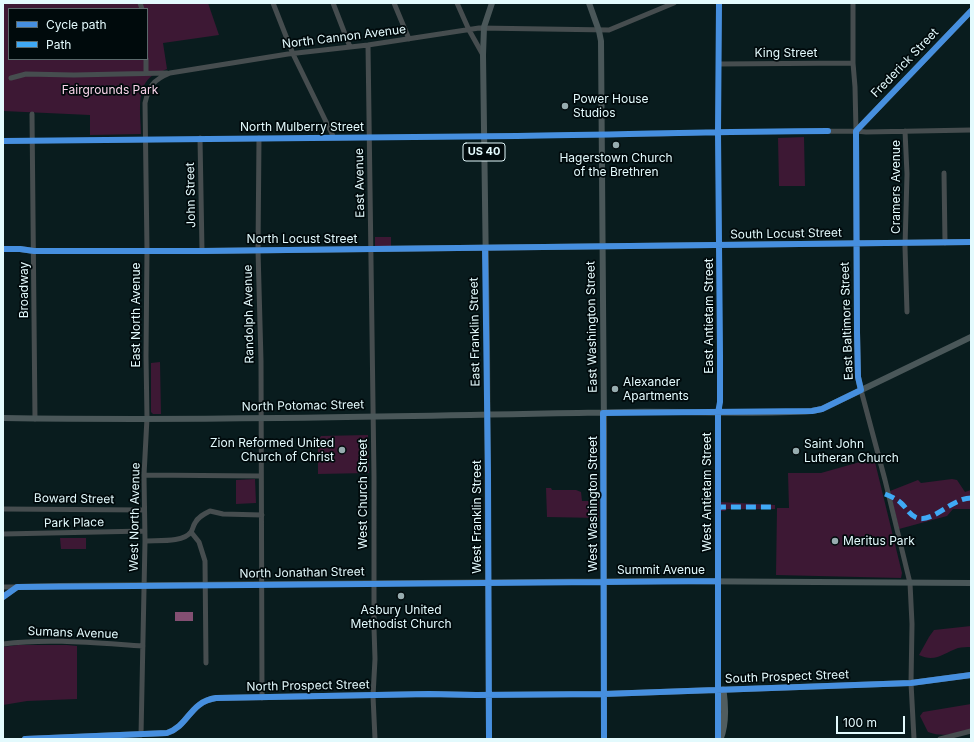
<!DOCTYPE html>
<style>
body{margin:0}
#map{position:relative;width:974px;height:742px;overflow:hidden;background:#091c1e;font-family:Inter,sans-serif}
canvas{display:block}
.frame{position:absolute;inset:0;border:4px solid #e3fafd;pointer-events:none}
.legend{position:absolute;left:8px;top:8px;width:140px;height:52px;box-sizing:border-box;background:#000a0c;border:1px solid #5b6a6c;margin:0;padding:5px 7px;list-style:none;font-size:12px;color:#e3fafd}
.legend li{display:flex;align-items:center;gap:8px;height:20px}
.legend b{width:20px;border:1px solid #5b6a6c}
.scale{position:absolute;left:836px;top:716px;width:69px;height:18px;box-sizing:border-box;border:2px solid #e3fafd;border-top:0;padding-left:5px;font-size:12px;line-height:14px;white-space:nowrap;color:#e3fafd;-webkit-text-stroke:3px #000a0c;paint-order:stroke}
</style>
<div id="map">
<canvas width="974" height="742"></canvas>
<div class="frame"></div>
<ul class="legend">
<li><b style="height:5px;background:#468fdf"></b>Cycle path</li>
<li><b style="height:5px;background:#3fa9f5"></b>Path</li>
</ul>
<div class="scale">100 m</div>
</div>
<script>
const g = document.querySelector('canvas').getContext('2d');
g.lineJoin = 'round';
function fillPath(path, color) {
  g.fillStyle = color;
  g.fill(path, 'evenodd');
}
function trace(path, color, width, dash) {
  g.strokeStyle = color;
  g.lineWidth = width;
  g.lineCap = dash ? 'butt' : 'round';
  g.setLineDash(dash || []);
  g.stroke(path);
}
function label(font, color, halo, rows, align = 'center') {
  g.font = font + ' Inter,sans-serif';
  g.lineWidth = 3.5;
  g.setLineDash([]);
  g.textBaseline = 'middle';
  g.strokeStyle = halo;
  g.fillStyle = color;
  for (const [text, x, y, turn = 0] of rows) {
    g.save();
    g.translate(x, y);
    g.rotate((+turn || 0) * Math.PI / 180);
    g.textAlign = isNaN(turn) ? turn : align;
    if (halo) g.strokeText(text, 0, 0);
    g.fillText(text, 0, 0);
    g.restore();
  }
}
fillPath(new Path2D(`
 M3 3H208L219 35 163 43 167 69C163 71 157 73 153 75 135 87 141 115 141 134L90 135V115L3 111ZM9 9H147V59H9Z
 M804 137 805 186H779L778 138Z
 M375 237H391V246H375Z
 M160 362 161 414H153L151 412V363Z
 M368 435 369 473 318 474V441L321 436Z
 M874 458 902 573 901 578 776 575 777 508H789L788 473H821Z
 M255 479 256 503 236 504V480Z
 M952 479 957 480 965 492 971 490V509H953L947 516 899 529 890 491 918 480 921 483Z
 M546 488H551L552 490H576L581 492 582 501H599V518L547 517Z
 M720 502 775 505V509H727L725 511H720Z
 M60 538H86V549H61Z
 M971 626V647C967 647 962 647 958 648 944 653 935 663 919 655L929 637 934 630Z
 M18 645H67L77 646V699L27 701 3 705V647Z
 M971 704V729C955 733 945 738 928 732L920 716 923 712Z`), '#3d1834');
fillPath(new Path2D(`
 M175 612H193V621H175Z`), '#834f72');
trace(new Path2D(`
 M140 3 142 9
 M273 3 293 54 334 138
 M333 3 350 47
 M394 3 409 39
 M457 3 469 30 483 55
 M853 3V63L855 87 856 131
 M368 45 374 477V628L375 659 373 696 375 739
 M146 59V73
 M719 64 853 63
 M11 78 26 74 74 75 167 73
 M32 114 35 419
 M905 131 907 174 905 247 907 312
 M200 138 202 251
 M259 138 258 250 261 361 262 698
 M3 141 334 138 660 134 718 132 856 131 866 132 971 130
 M944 173 945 243
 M861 390 885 480 910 583 912 624 911 683 914 739
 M144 475 260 476
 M3 509 144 510
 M191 532 199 542 205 561 206 663
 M3 534 145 531
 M145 541C157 540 183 543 191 532 193 529 193 526 195 523 198 517 204 514 210 511L223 514 262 515
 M3 587H17
 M3 644C49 638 96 643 143 646
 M141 735 145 541 144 475 147 418 146 356 147 250 145 103C149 86 153 80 170 73L288 54 368 45 479 28 609 30 674 3
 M718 738V413L720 402V355L718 132 719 3
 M940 739 971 731`), '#464d4f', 5);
trace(new Path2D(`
 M589 3 599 31 601 41 604 430V739
 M3 249H20L34 251H202L971 242
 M861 390 858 377 857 332 856 131 971 11
 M3 418C210 421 418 416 625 412 687 411 750 415 812 411L822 409 971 337
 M3 597 17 587 60 586 662 581 971 583
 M25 739 167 733C189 726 189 702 216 698L429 694 476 695 604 694 911 683 971 675
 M489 739 487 346 483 55 484 27 492 3`), '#4a5759', 6);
trace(new Path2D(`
 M720 739C726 725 725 705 723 690`), '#515d5f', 7);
trace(new Path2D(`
 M885 494C890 496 897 499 901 503 907 508 909 515 917 518 933 523 952 498 971 498
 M716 508 722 507H772`), '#3fa9f5', 5, [10, 5]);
trace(new Path2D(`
 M3 141C174 139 346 138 517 136 621 135 724 131 828 131
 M485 248 488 474 489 739
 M3 249H20L34 251H202L971 242
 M3 597 17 587 718 581
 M25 739 167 733C189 726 189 702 216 698L429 694 476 695 604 694 911 683 971 675
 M604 739 603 413 812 411 822 409 861 390 858 377 857 332 856 131 971 11
 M718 739V413L720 402V355L718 132 719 3`), '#468fdf', 6);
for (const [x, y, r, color] of [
 [565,106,4,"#97acaf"],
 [616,145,4,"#97acaf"],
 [615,389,4,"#97acaf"],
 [342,450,4,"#97acaf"],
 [796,451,4,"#97acaf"],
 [835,541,4,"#97acaf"],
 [401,596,4,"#97acaf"]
]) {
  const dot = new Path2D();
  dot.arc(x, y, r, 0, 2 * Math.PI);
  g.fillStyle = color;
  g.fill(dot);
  trace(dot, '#000a0c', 1.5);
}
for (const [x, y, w] of [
 [484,152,42]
]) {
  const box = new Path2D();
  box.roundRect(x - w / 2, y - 9, w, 18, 3);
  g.fillStyle = '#000a0c';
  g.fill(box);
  trace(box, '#e3fafd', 1);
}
label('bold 11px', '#e3fafd', null, [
 ["US 40",484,152]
]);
label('12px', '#e3fafd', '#000a0c', [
 ["North Cannon Avenue",344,37,-7],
 ["King Street",786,53],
 ["Frederick Street",905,63,-46],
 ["North Mulberry Street",302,127],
 ["East Avenue",360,183,-91],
 ["Cramers Avenue",896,187,-90],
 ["John Street",191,195,-91],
 ["South Locust Street",786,234,-1],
 ["North Locust Street",302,239],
 ["Broadway",24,290,-90],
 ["Randolph Avenue",249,314,-91],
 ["East North Avenue",136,315,-90],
 ["East Antietam Street",709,316,-90],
 ["East Baltimore Street",847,321,-92],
 ["East Washington Street",592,327,-91],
 ["East Franklin Street",475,332,-91],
 ["North Potomac Street",303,406,-1],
 ["West Antietam Street",707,492,-90],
 ["West Church Street",363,494,-90],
 ["Boward Street",74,499,1],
 ["West Washington Street",593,504,-90],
 ["West North Avenue",135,517,-89],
 ["West Franklin Street",477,517,-90],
 ["Park Place",74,523,-1],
 ["Summit Avenue",661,570],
 ["North Jonathan Street",302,573,-1],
 ["Sumans Avenue",73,633,2],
 ["South Prospect Street",787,677,-2],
 ["North Prospect Street",308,686,-1]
]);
label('12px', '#f8d3e9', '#000a0c', [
 ["Fairgrounds Park",110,90]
]);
label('12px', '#e3fafd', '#000a0c', [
 ["Power House",573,99],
 ["Studios",573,113],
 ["Hagerstown Church",616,158,"center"],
 ["of the Brethren",616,172,"center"],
 ["Alexander",623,382],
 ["Apartments",623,396],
 ["Zion Reformed United",334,443,"right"],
 ["Church of Christ",334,457,"right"],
 ["Saint John",804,444],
 ["Lutheran Church",804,458],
 ["Meritus Park",843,541],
 ["Asbury United",401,610,"center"],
 ["Methodist Church",401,624,"center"]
], 'left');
</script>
